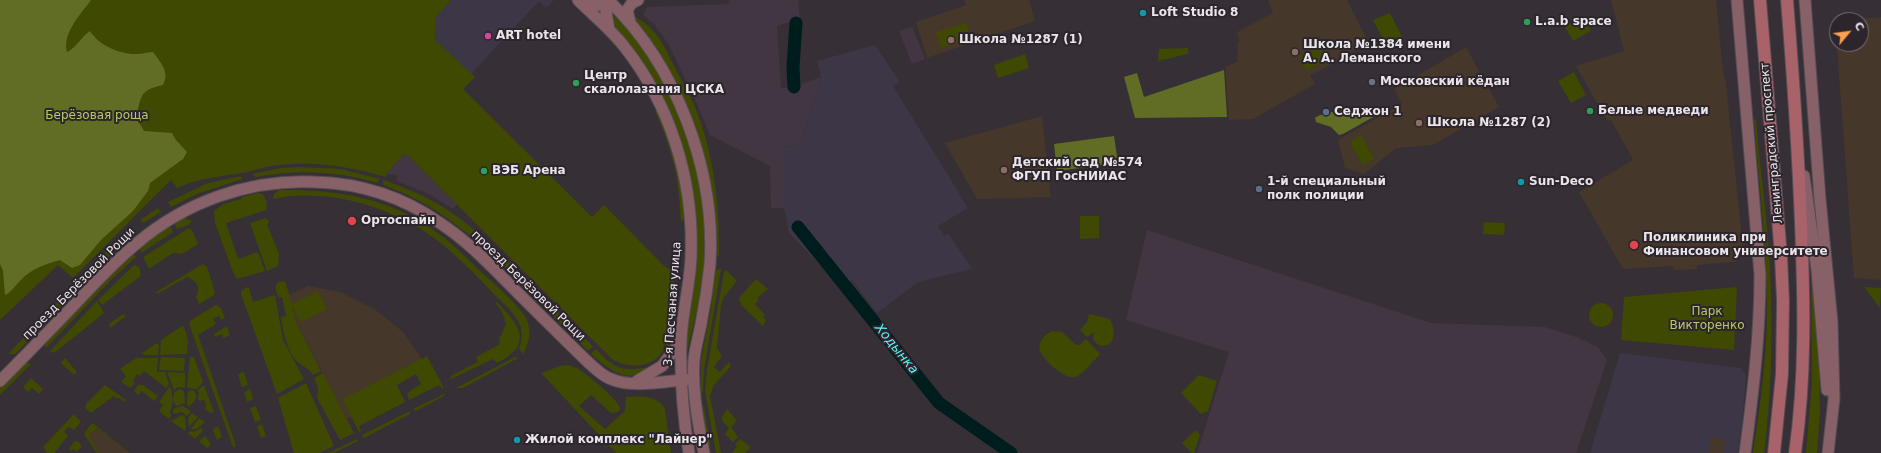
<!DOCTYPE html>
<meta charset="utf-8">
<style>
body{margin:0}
#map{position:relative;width:1881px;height:453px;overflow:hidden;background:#372f36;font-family:"DejaVu Sans",sans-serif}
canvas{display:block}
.north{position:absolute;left:1829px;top:12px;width:40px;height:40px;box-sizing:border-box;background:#2d252c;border:1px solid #797278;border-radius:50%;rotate:61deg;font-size:11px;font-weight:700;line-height:16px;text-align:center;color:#eae5ea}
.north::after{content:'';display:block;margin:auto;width:14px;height:18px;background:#f99f4e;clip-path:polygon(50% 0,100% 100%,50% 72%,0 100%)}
</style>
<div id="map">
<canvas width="1881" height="453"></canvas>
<div class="north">С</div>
</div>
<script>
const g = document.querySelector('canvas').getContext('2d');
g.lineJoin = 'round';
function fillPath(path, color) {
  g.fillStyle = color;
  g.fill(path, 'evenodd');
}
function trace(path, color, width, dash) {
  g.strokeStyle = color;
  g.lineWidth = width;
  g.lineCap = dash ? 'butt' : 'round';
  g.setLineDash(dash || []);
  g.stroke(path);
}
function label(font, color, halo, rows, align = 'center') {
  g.font = font + ' "DejaVu Sans",sans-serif';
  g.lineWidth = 4;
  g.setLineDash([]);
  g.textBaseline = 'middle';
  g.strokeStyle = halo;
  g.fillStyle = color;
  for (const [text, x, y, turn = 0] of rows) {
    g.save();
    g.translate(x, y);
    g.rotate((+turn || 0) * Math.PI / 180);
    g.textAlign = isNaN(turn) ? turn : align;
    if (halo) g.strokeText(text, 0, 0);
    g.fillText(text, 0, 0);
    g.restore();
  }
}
fillPath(new Path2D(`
 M451 0H554L546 8 539 1 471 74 435 40 436 17Z
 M875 45 900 82 893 86 968 208 938 226 944 236 949 234 972 269 918 282 877 313 852 280 842 288 789 233 784 208V147L800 145 821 77 817 61Z
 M1620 353 1741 368 1746 376 1742 425 1738 453H1590Z`), '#3c3647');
fillPath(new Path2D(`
 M730 0H798L800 18 777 26 781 88H791L821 77 800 145 784 147V208H771L770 166 710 135 697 104 669 45 654 24 643 15 647 7 728 4Z
 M912 27 925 59 912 64 899 31Z
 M405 153 445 193 457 204 453 209 429 194 397 181V175L386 174Z
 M1147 230 1431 323 1545 327 1579 338 1598 347 1607 360 1576 453H1197L1229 352 1126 320Z`), '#423642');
fillPath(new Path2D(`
 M964 0H1029L1035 21 927 58 916 22 966 5Z
 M1268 0H1347L1369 43 1310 76 1315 84 1253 119 1229 120 1225 67 1237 62 1238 42 1240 41 1237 32 1273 13Z
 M1611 0H1716L1723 71 1726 84 1743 248 1736 262 1697 265V269L1678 270H1674L1673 266 1623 269 1579 192 1633 160 1611 120 1607 121 1576 66 1624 51Z
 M1881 17V280L1854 278 1835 21H1837V44H1861V20H1848Z
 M1466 47 1499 107 1433 145 1396 148 1364 174 1345 168 1338 140 1402 104 1394 89Z
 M1042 116 1051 197 977 199 945 143Z
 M308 286 340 292 376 310 403 332 422 359 380 381 363 410 347 419 297 324 289 295Z
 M97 428 130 453H99L89 435Z
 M1711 436 1725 439 1723 453H1709Z`), '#453729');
fillPath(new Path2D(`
 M0 0H451L436 17 435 40 475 77 463 89 592 217 604 205 665 267 672 270 676 268 663 351C651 369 628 369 612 359L405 153 386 174V177C351 167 317 161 280 165 265 166 251 172 236 174 215 177 196 179 177 188L171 180 73 278 58 265 0 320Z
 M1390 13 1402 37 1383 39 1373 20Z
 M614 17H617C677 78 709 177 705 262 703 291 694 320 688 348L686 350 694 206 685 156 677 133 613 28 612 20Z
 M635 17C655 26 665 47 674 66 681 80 689 93 695 107 714 155 720 206 719 257L714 252 698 142 633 19Z
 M1583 17 1591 31 1573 41 1565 27Z
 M966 23 971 38 941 48 936 32Z
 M1321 47 1327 60 1306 70 1299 56Z
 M1188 48V54L1158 61 1159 49Z
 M1025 54 1029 68 998 78 994 65Z
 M1574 72 1586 95 1571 103 1558 81Z
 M658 109 669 137 682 181 685 219 681 222C679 177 673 152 655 111Z
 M1756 119C1760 168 1767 216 1770 265 1773 328 1772 391 1764 453H1753C1760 406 1767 359 1767 311 1767 247 1759 183 1754 120Z
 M1361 135 1374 159 1363 165 1350 142Z
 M300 167 341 169 380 179 377 183C338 171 296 169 256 177L252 174 281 168Z
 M241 176 242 179 197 194 171 207 168 202 208 183Z
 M383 180C406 188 429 197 449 211 488 237 520 274 553 307L549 312C497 260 454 210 383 185Z
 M279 190C333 189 387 197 432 229 450 241 465 256 480 271 496 285 512 299 525 316 532 330 530 341 523 354L519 349C529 322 510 311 493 293 473 272 452 250 427 233 384 205 325 188 273 199L274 194Z
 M259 193 263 194C266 199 268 205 266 210L226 223 238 259 258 252 265 271 237 279 233 272 215 223 214 211 223 204 241 199V197Z
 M158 208 161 212 143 223 140 220Z
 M1080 216H1099V238L1080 239Z
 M185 218 192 221 188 225 177 229 174 223Z
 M265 218 268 220 269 223 267 224 279 254 278 266 267 271 250 223Z
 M1484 222 1505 223 1504 235 1483 234Z
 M170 226 173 232 141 253 140 249 143 243Z
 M189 228 193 232 198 244 182 254 174 253 170 255 149 269 143 257Z
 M114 243 118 247 84 283 79 286H72Z
 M133 254 136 257 112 279 46 348 44 341 108 274Z
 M203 264 207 267 215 292 213 296 199 304 196 297C201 288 197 280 187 277L157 294 156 292Z
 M134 265 139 267 141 276 102 305 98 300Z
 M721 269 704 370 703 391 701 396V360L711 309 715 274 716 270Z
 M726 270 737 281 724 297 721 305 717 348 722 356 714 367 720 372 729 362 731 366 714 385 710 396 721 453H716L705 391 707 370 724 272Z
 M1811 273 1819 342 1820 413 1817 453H1806L1812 383Z
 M756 279 768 289 757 298 759 300 755 304 765 315 763 317 766 320 763 326 741 305 739 298Z
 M285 281 292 304 318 291 327 309 301 322 292 307 297 324 321 371 313 375C308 367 302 367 297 361 287 352 283 330 281 317L286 316 282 297H278L275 287 278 282Z
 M247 287 249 288 253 302 275 295 283 340 304 379 277 394 241 294V291Z
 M1737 287 1734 350 1621 340 1624 297Z
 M1864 287 1881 288 1880 308Z
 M64 295 65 300 60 308 18 351 15 354H10L9 353Z
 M97 301 104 313 58 350 53 353 50 351Z
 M497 302C519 325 535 344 497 363L493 359 449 380 452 375 478 362 476 357 500 344 499 338 503 332 504 327 506 326C505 317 502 310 495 303Z
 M1589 315a12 12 0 1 1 24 0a12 12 0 1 1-24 0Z
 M216 305 221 308 225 318 221 320 219 316 213 319 216 324 198 335 236 446 233 447 189 324 191 320Z
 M555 309 593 346 588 351 550 313Z
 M123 314 126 316 110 328 109 324Z
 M1089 314 1110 319C1114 327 1117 339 1108 345L1100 346 1093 340 1094 332 1087 337 1080 330 1087 322Z
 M182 326 184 327 188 340 187 354 160 355 161 340Z
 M227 326 230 335 223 338 222 334 215 337 214 334Z
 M677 326 675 340 663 356 671 329Z
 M1053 331 1062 332 1076 345H1079L1086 339 1100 354C1093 361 1084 374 1075 377 1065 380 1045 361 1041 353 1036 344 1044 334 1053 331Z
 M157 343 159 345 158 355H144L142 353Z
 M596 349C617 371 622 371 651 367 647 369 644 373 640 374 622 381 603 365 591 354Z
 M427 356 443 386V389L439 385 409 400 407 393 421 384 416 374 397 385 405 402 359 426 361 431 359 432 343 401V399Z
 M161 357 185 358 184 371 159 370Z
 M190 357H194L203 382 197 389 187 388Z
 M515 357 518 358 463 388H456Z
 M65 358 77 372 74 375 61 363Z
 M136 358H158L157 372H165L169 384 166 388 144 371 140 376 137 374 133 381 135 383 130 388 121 382 126 376 120 369Z
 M25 362 31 364 0 395V386Z
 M568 365C571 366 574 367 577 368 585 373 620 400 620 409L618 412 611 413 591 395 579 406 605 429 625 411 626 397C640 396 658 395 665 409L671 453H616L541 373 560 366Z
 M167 372 185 373V388L178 387 174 390Z
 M244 372 248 385 242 387 238 374Z
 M323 373 354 433 340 440 317 398 318 388 314 378Z
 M1199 375 1217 381 1208 411 1201 414 1181 393Z
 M31 378 43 389 39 394 32 388 28 392 23 387Z
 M306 383 334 446 319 453H294L278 398Z
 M105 385 126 400 124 402 119 398 117 399 114 396 91 413 85 408 86 404Z
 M138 385H143L158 396 154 401 142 391 138 395 134 391Z
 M204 385 214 412 212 413 205 410 206 404 204 400 200 401 197 399 199 394 198 390Z
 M170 386C173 393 173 406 170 412L171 416 169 419 159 411 163 405 159 402Z
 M179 389 184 391 185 403 177 406 173 402C173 396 173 392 179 389Z
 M250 389 253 399 247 402 244 392Z
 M191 390 194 391C199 397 194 402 189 407L187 403 188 392Z
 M446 393 442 397 416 411 413 409Z
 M702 404 704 407 711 450 704 434Z
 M183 406 191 411 187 416 182 412 174 414 173 412 174 408Z
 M256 406 261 420 255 422 250 408Z
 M727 409 737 421 731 427 738 437 733 442 725 434 729 428 722 421V417Z
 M410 411V414L364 438 362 435Z
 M192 413 198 417 189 427 188 418Z
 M74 414 81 422 74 430 70 427 67 428 64 432 68 436 55 452V453H47L43 447Z
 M182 415 185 417 186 428 185 431 171 421Z
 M199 418 205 422 197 429H191Z
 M91 424H94L130 453 97 428 89 435 99 453H97L84 434Z
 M262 424 266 436 261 438 257 426Z
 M218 426 222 437 217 440 213 430Z
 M201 428 203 431 195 439 188 433 190 431 194 432Z
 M1196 430 1200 435 1194 453H1192L1182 443Z
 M205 436 211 444 207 448 199 441Z
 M357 439 358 441 334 453H328Z
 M740 439 751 447 745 453H732L737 446 735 444Z
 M75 441 79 442 82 447 76 452 74 449 70 451 69 448Z`), '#3f4901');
fillPath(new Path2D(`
 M0 0H91C81 14 62 33 67 52 77 47 81 37 90 31 98 45 121 55 137 54 143 54 148 52 153 52 161 63 170 72 163 85 139 90 142 96 136 117L144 131 172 133 176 140 187 152 183 159 150 183 148 191 133 211 101 240 80 265 72 268 60 260C46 264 32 268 21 280 15 285 13 291 5 295L3 271 0 264Z
 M1224 70 1227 117 1135 118 1124 77 1137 73 1144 97Z
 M1368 109 1373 111 1375 116 1343 134 1339 135 1331 127 1316 122 1315 118C1319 114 1342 109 1347 112 1349 113 1350 116 1351 117Z
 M1114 136 1118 163 1057 171 1054 144Z`), '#616d24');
trace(new Path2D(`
 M794 87 793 67 796 23
 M798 227 939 403 1011 453`), '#001d1e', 13);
const secondary = new Path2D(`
 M578 0C593 15 610 29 623 45 671 105 694 181 691 257 690 285 682 313 681 341 680 378 683 416 689 453
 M608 0C676 64 716 170 710 264 708 284 705 304 701 324 699 335 695 348 694 360 692 390 698 423 704 453
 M1737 0 1760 275C1760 335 1753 393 1745 453
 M1805 0 1820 199 1832 322 1834 399 1828 453
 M580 2 589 5H600
 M630 22 627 10 632 3 638 0
 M609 30 606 12 611 3
 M1804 176 1817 270 1827 390
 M0 381C26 355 51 329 76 303 95 283 114 262 136 244 185 202 249 179 314 182 359 183 403 197 440 223 469 242 492 267 516 291 540 315 564 339 589 363 596 369 602 376 611 379 633 389 671 380 694 379
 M637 381 662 366 681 341`);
const primary = new Path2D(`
 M1760 0 1781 256 1783 301 1782 374 1774 453
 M1787 0C1793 75 1798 149 1801 223 1804 300 1806 376 1795 453`);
trace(secondary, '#534d53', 13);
trace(primary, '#534d53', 14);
trace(secondary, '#876068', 11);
trace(primary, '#a7626a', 12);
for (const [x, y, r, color] of [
 [1143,13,4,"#0f9aa8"],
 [1527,22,4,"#2e9e5b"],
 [488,36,4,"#d1479c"],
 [951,40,4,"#8d6e63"],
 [1295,52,4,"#8d6e63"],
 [1372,82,4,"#6b7280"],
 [576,83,4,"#2e9e5b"],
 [1590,111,4,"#2e9e5b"],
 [1326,112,4,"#5c6f8a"],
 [1419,123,4,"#8d6e63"],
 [1004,170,4,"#8d6e63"],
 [484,171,4,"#2e9e5b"],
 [1521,182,4,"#0f9aa8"],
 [1259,189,4,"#5c6f8a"],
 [352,221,5,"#e0444e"],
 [1634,245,5,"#e0444e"],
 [517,440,4,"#0f9aa8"]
]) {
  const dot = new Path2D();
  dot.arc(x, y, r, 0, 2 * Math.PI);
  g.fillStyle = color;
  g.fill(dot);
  trace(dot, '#2d252c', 1.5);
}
label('bold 12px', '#eae5ea', '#2d252c', [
 ["Loft Studio 8",1151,13],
 ["L.a.b space",1535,22],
 ["ART hotel",496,36],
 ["Школа №1287 (1)",959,40],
 ["Школа №1384 имени",1303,45],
 ["А. А. Леманского",1303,59],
 ["Центр",584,76],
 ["скалолазания ЦСКА",584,90],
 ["Московский кёдан",1380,82],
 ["Белые медведи",1598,111],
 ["Седжон 1",1334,112],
 ["Школа №1287 (2)",1427,123],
 ["Детский сад №574",1012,163],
 ["ФГУП ГосНИИАС",1012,177],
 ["ВЭБ Арена",492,171],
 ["1-й специальный",1267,182],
 ["полк полиции",1267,196],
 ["Sun-Deco",1529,182],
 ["Ортоспайн",361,221],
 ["Поликлиника при",1643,238],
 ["Финансовом университете",1643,252],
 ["Жилой комплекс \"Лайнер\"",525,440]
], 'left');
label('12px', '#b8ca66', '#2d252c', [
 ["Берёзовая роща",97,116],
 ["Парк",1707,312],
 ["Викторенко",1707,326]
]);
label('12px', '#eae5ea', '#2d252c', [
 ["Ленинградский проспект",1772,143,-95],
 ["проезд Берёзовой Рощи",79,284,-45],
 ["проезд Берёзовой Рощи",528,286,44],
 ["3-я Песчаная улица",673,304,-86]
]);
label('italic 13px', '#5bf5f7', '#2d252c', [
 ["Ходынка",896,349,51]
]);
</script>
